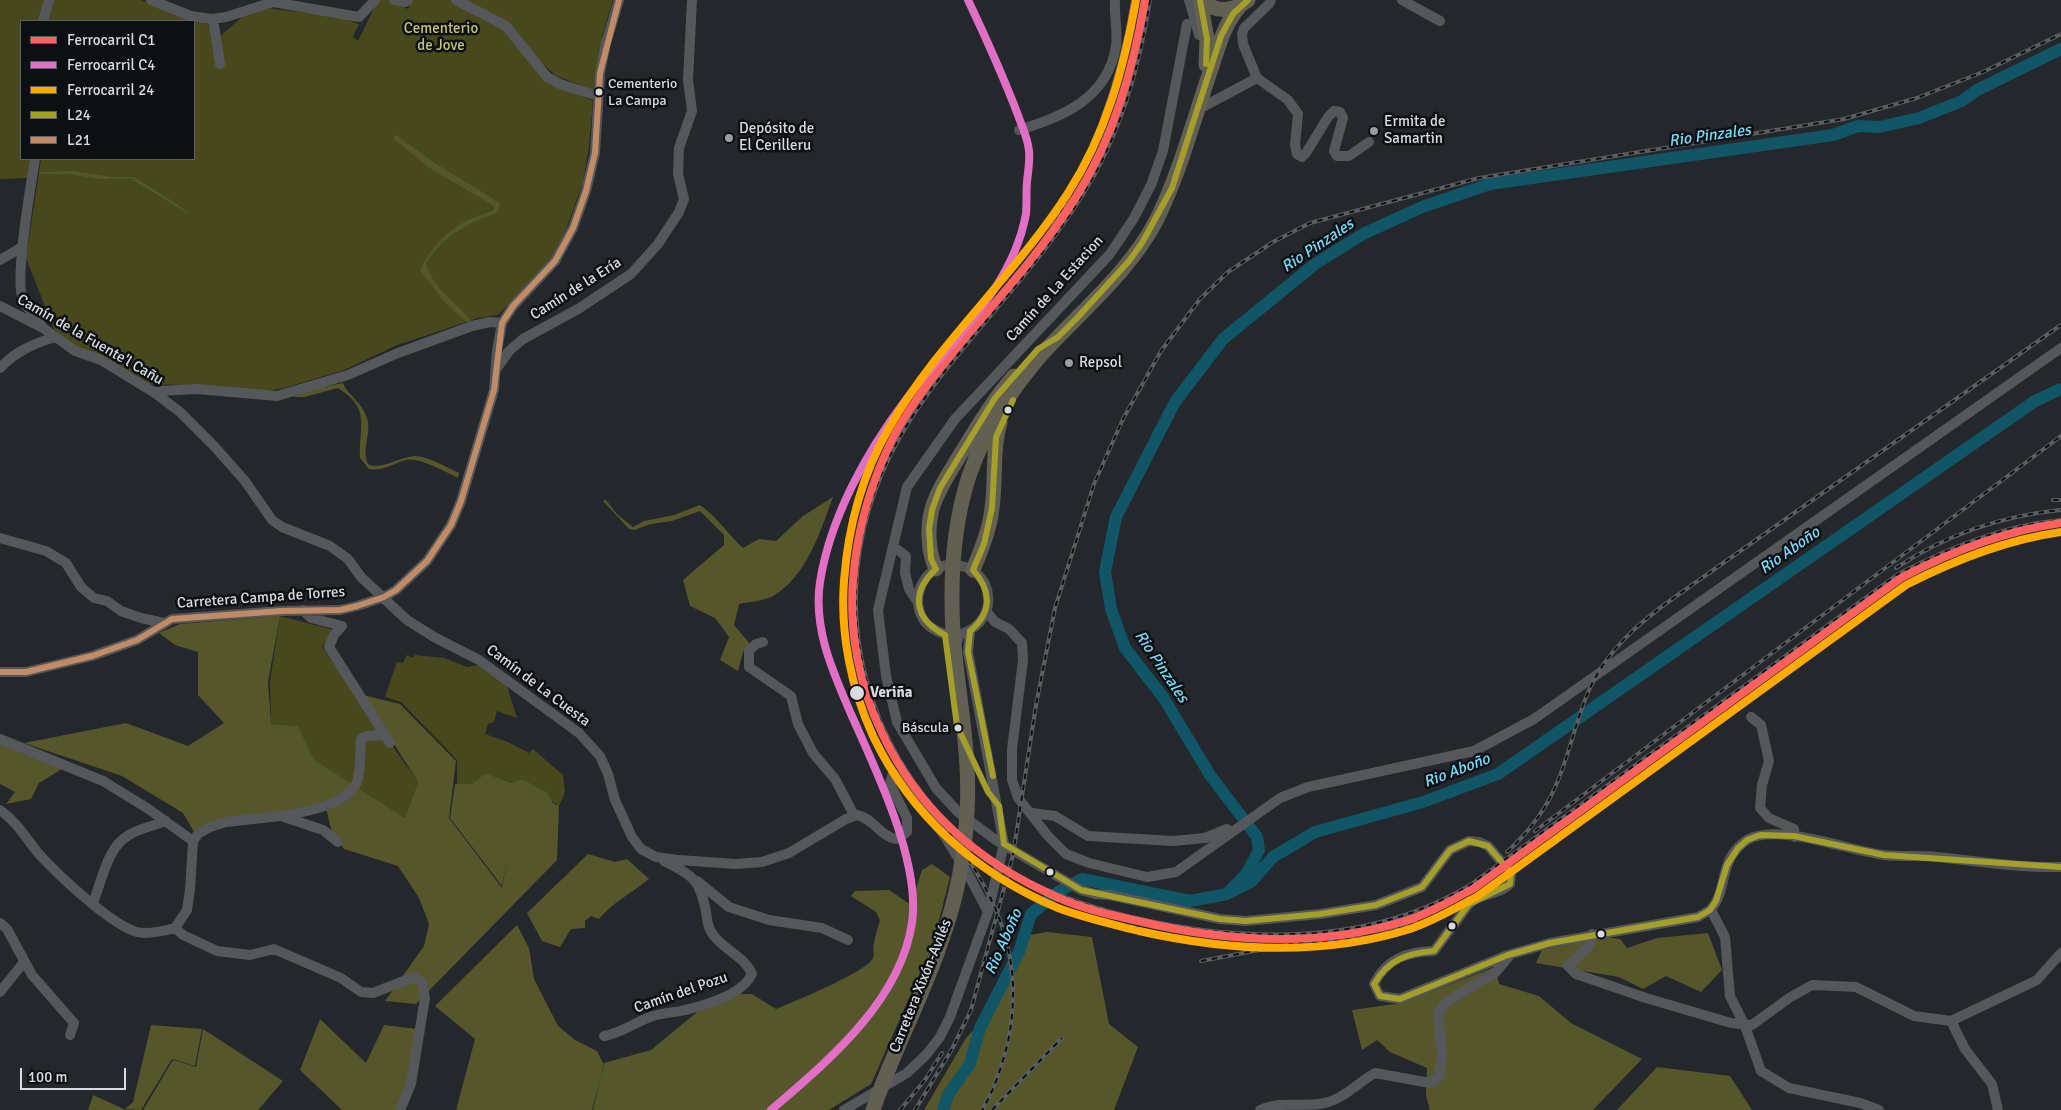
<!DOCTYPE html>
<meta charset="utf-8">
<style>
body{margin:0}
#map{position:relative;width:2061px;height:1110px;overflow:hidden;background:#24272b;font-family:Signika,sans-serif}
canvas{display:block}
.legend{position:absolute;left:20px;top:20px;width:175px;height:140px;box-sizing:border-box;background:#0d0f13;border:1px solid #5e6165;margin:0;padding:6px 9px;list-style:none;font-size:15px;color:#d8dce1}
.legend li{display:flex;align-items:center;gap:10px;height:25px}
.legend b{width:25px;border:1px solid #5e6165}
.scale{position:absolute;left:20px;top:1068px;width:106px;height:22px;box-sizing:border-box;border:2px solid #d8dce1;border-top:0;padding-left:6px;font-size:15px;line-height:18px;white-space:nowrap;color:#d8dce1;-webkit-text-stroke:4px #0d0f13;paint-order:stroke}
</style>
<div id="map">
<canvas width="2061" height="1110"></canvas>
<ul class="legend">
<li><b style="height:6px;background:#ff6060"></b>Ferrocarril C1</li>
<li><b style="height:6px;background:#e26fc6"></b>Ferrocarril C4</li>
<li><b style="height:6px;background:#fa0"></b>Ferrocarril 24</li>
<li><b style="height:6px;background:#a49f2a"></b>L24</li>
<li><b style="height:6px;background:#c18c65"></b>L21</li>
</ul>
<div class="scale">100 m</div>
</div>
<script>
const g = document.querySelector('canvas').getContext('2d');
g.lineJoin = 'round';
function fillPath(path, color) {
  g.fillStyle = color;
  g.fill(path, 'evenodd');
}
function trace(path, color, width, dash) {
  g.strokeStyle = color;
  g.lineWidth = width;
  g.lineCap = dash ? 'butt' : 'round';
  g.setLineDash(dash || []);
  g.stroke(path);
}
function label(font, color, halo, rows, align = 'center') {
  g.font = font + ' Signika,sans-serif';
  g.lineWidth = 5;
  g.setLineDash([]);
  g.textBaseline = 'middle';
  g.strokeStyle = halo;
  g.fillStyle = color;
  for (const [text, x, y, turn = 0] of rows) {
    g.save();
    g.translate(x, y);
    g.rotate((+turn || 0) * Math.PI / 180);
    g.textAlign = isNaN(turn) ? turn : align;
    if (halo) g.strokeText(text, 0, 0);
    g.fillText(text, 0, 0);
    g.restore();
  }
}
fillPath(new Path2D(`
 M0 0H46L39 21H21V159H31L27 178 0 179Z
 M53 0H141L208 24 217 39 242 17 266 8 341 17 359 24 353 37 358 41 378 0H389L408 9 412 0H450L505 29 563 87 593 101 589 146 583 182 567 227 554 257 498 315 478 318 395 346 344 370 284 388 262 392 188 385 143 384 72 345 54 329 26 258 41 159H194V21H47Z
 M464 0H613L602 37 594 90 556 76 536 57 511 25Z
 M280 616 334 630 322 647 418 782 405 818 313 760 298 726 271 724 270 681Z
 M407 655 412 658 415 655 444 658 467 667 479 665 506 683 517 718 497 711 494 722 488 724 485 734 508 742 529 753 533 749 563 775 565 792 559 806 522 779 511 783 486 773 471 784H457V760L401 702 385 697 397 662 403 663Z`), '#47491c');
fillPath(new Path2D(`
 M396 135 438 165 500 203 498 212C465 225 447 233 426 263 431 287 457 302 471 321L466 322 442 299 420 270C437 237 458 220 494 211V206L428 167 393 138Z
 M72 171 112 177H134L177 204 190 215 130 178 98 179 69 174H39V172Z
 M343 383C348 396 365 404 368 422 370 437 362 449 368 464 379 471 400 457 414 456 428 456 446 467 459 473L458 478C446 472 419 457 406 460 394 463 382 472 369 469L360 458C358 427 372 409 338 388L304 397H294L300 392Z
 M833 497C820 532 807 576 773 596 764 601 749 602 739 604L734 625 751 645 743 652 738 671 720 660 729 637 715 618 690 606 683 580 724 545V535L700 511 672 521 651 524 634 530 629 529 603 501 606 500 617 514 633 527 644 521 674 515 700 505C717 517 728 534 743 548L759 539 776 541 803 516Z
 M280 616 268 682 271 724 298 726 314 760 405 818 418 782 363 695 400 704 456 761 449 818 502 888 508 856 502 886 450 818 455 784H471L486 773 511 783 522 779 547 793 553 803 559 806 557 860 416 1004 385 1001 424 946 429 924 419 898 398 866 344 849 332 833 326 808 194 832 183 813 122 776 24 743 126 723 188 746 224 723 198 695V652L175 645 159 633 180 624Z
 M0 744 62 769 39 783 31 799 6 804 15 792 0 784Z
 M588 854 615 862 627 859 649 879C632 893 613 902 599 919L591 916 585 921V928L571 929 560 947 542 941 527 913Z
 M932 864 950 877 933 944 871 1084 829 1110H593L604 1063 651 1050 719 994H752L776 1009C793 1002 867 972 873 958 875 953 872 948 874 943 875 935 878 928 880 920L876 912 851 896 855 891 889 890 911 905 922 870Z
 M517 925 529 948 534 979 558 1026 575 1040 597 1051 604 1065 592 1110H456L475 1039 435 1006Z
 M1047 932 1092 937 1109 1024 1138 1047 1114 1110H924L966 1038 998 1004 1013 952 1030 935Z
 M1708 933 1722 970 1701 992 1666 976 1643 989 1619 977 1536 963 1542 950 1606 937 1620 939 1627 948 1657 938Z
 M1495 967 1499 984 1539 996 1571 1023 1642 1059 1593 1110H1430L1426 1096 1427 1068 1390 1052 1377 1040 1362 1050 1352 1010 1402 1003Z
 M320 1019 366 1063 384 1025 417 1029 410 1084 400 1110H342L300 1070Z
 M151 1025 202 1029 195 1066 172 1059 141 1110 125 1109 133 1102Z
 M203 1029 283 1081 258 1110H143L173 1060 196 1067Z
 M1657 1067 1730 1076 1752 1110H1617Z
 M93 1095 126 1110H88Z`), '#55572b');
trace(new Path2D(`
 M1227 894 1247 873 1259 850 1257 837 1210 775 1163 697 1125 648 1111 609 1105 572 1116 517 1175 402 1223 339 1315 264 1363 234 1422 207 1490 184 1833 135 1858 126 1880 127 1919 118 1962 101 1977 90 2061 49
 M943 1110 948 1095 970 1064 980 1028 1019 952 1031 914 1058 892 1082 879 1190 901 1227 894 1251 882 1273 857 1315 832 1423 802 1498 774 2035 401 2061 389`), '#105666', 12);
trace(new Path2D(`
 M151 0 191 16 212 19 226 17 273 2 359 17 375 0
 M394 0 405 2 408 0
 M456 0 506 26 547 77 560 84 598 96
 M1189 0 1199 35
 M1271 0 1269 4 1244 28 1242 34 1243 44 1257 78 1288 100 1298 114 1295 145 1297 154 1302 157 1306 153 1328 117 1334 111 1340 112 1343 118 1334 151 1337 156H1349L1369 142
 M1402 0 1440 21
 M213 19 220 64
 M43 21 49 0
 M1187 24 1163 151 1151 185 1134 218 1110 254 955 419 907 487 878 610 886 676 897 722 936 788 958 812 997 841 1081 890 1095 894 1110 895 1220 919 1246 921 1320 914 1376 905 1422 887 1450 850 1469 841 1479 842 1488 846 1511 873 1510 884C1499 895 1481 893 1469 904L1434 951C1407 952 1387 958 1374 984L1380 996 1400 999 1508 955 1550 943 1698 917C1702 914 1708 912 1711 909 1729 889 1717 860 1747 840 1776 822 1850 851 1884 855 1901 857 1919 855 1937 857 1978 861 2019 868 2061 867
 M1197 110 1257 78
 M1019 130C1063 117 1108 98 1116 46 1118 32 1114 15 1115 0
 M35 159C31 184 14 281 23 300 28 309 37 318 43 328
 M0 260 22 247
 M0 306 43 328 75 351 101 360 155 393 180 412 214 446 245 481 272 520 282 527 330 546 348 559 361 577 407 620 434 637 479 660 579 733 600 756 608 774 615 800 632 837 641 849 656 857 678 860 736 864 762 862 789 853 846 819 857 815C873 818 881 837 896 839L907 832V818L890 784 893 773 942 832 968 874 988 912
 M0 368C16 351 33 344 55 337
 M497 368 509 351 523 339 578 309 631 274 658 244 679 212 684 199 678 174 679 148 692 111 688 80 692 0
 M155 393 160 391 197 389 277 396 348 375 398 353 472 326 490 322 502 323
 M0 538 46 551 66 563 81 587 94 598 107 601 121 611 141 618 164 623
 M894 547 906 556 905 573 909 589 917 601
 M303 610 311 618 342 626 334 635 329 647 390 743
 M987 612 995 622 1009 629 1022 643 1023 660 1012 749V780L1018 798 1048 836 1066 854 1089 863 1147 877 1176 872 1280 798 1308 787 1474 751 1534 719 2061 348
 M950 637C1005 629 997 563 950 565 922 566 909 601 925 622 934 633 947 633 958 640
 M763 642 756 644 749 651V667L791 696 798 724 813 753 835 779 854 815
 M0 672H26L92 656 137 640 172 619 281 611 340 610 357 606 384 597 396 590 427 561 451 525 461 501 494 390 497 351 502 323 513 306 555 261 573 228 586 191 595 153 600 73 606 43 619 0
 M1751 717 1761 725 1769 761 1762 785 1760 808 1769 818 1794 829 1795 837
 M0 739 103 781 147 808 193 841
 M0 810C16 821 26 838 38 853 57 874 111 925 137 932 148 935 164 931 175 928L183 935 217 951 250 955 274 949 341 978 361 992 373 993 414 977 422 982 425 998 411 1084 400 1110
 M1032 813 1055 816 1088 836 1173 841 1205 838 1227 829
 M281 816C304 812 352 805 358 778 361 765 360 752 361 739L367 736 385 735
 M697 881 729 907 769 920 822 928 848 940
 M93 903C102 881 107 847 129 835 140 828 154 826 166 821
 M1711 910 1725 937 1730 996 1745 1026 1761 1071 1789 1088 1860 1103 1879 1110
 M0 923 7 929 32 975 74 1023 70 1035
 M175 928 187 910 190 890 193 841 198 834 210 827 226 822 281 816 323 830 338 842
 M1592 934 1589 946 1568 966 1576 974 1646 998 1731 1023 1752 1025 1789 998 1812 985 1856 987 1914 1016 1951 1021
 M0 992 24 962
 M1951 1021 2037 980 2061 953
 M1951 1021 1965 1049 1992 1084 1998 1110
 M604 1036C621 1033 634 1023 650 1017 663 1012 676 1013 689 1009 709 1004 743 994 752 974 744 956 726 951 714 936 708 929 707 920 706 911 699 878 693 876 664 861
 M844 1110 907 1073 926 1055 940 1037 950 1017 988 912 1004 844 968 652 970 631
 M1260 1110C1283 1100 1302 1108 1325 1103 1343 1099 1359 1082 1375 1073L1430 1083 1439 1077 1442 1056 1438 1013 1446 1002 1495 973 1511 954`), '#55575a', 10);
trace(new Path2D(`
 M1200 0 1207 39 1206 65
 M1202 0C1216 14 1234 11 1248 0
 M936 569C928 552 927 527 932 509 938 489 950 472 960 455 977 427 993 400 1014 376
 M973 570C981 550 990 529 992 508 996 479 992 450 1000 423
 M873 1110C892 1053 922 999 941 942 956 901 965 856 967 812 971 752 957 692 953 632 950 580 953 525 969 476 987 423 1021 374 1060 335 1095 299 1134 264 1157 219 1180 172 1193 122 1210 72 1218 49 1223 25 1240 6`), '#626053', 15);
const rail = new Path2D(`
 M1150 0C1139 70 1120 136 1082 196 997 333 862 414 856 590 852 710 921 830 1030 882 1084 908 1144 922 1203 930 1296 941 1388 934 1470 885L1898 574C1949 548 2003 525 2061 520
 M1050 232C1091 157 1120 85 1133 0
 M2053 500H2061
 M1896 568C1947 534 2000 516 2061 510
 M942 823C996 892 1027 957 1007 1046 1001 1068 994 1091 982 1110
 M1535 831 2061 436
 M1507 852C1530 831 1548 807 1559 778 1571 748 1577 716 1590 688 1608 649 1641 621 1675 597L2061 325
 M1312 943 1372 937 1417 923
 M1201 961 1318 939
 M900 1110 925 1080 942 1053
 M915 1110 952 1049 971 1010 1013 855 1036 705 1055 608 1094 484 1123 419 1161 351 1200 299 1228 272 1273 242 1310 223 1479 178 1844 119 1917 98 1983 72 2061 34
 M992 1110 1062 1038`);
trace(rail, '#5b5e61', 4);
trace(rail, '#0d0f13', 2, [5.5]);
trace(new Path2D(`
 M1200 0 1207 39 1206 64
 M936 569 931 559 929 529 932 510 940 488 995 398 1038 349 1058 337 1077 318 1129 261 1142 243 1172 188 1221 36 1233 14 1248 0
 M936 569C910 593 914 619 945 635
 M973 570 984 544 992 508 996 437 1013 400
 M970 631 968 652 993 776
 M970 631C992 613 992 591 973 570
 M945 635 957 726 988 792 999 806 1004 844
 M1004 844 1081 890 1220 919 1246 921 1320 914 1376 905 1422 887 1450 850 1469 841 1488 846 1511 873 1510 884 1469 904 1434 951C1407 953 1388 960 1374 984L1380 996 1400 999 1508 955 1550 943 1698 917 1710 910 1716 901 1727 865 1738 848 1747 840 1760 835 1794 836 1884 855 2061 867`), '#a49f2a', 6);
trace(new Path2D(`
 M0 672H26L92 656 137 640 172 619 281 611 340 610 357 606 384 597 396 590 427 561 451 525 461 501 494 390 502 323 513 306 555 261 573 228 586 191 595 153 600 73 619 0`), '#c18c65', 6);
trace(new Path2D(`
 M1145 0C1133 70 1114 137 1076 197 1045 246 1007 289 969 333 942 366 914 399 894 436 871 481 857 529 853 580 849 632 859 686 882 733 918 810 981 864 1059 898 1084 909 1111 915 1138 921 1226 942 1318 948 1405 921 1429 914 1451 900 1473 889L1901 578C1952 551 2004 531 2061 523`), '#ff6060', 8);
trace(new Path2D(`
 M771 1110C828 1061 900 1002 912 923 921 862 876 770 851 714 833 672 813 629 820 582 830 518 866 453 905 401 949 342 1012 290 1026 214 1027 203 1026 193 1027 182 1028 172 1030 161 1029 151 1028 138 1022 127 1018 115 1003 76 986 38 968 0`), '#e26fc6', 8);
trace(new Path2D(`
 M1136 0C1124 68 1106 134 1068 193 1015 276 938 342 889 428 862 475 848 527 844 581 840 633 851 688 873 736 911 816 977 874 1058 908 1084 918 1112 924 1139 931 1228 951 1321 957 1410 929 1434 921 1456 908 1478 896L1906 585C1955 560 2005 540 2061 532`), '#fa0', 8);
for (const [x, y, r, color] of [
 [599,92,4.5,"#d8dce1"],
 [1374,131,5,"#999da1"],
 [729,138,5,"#999da1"],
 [1069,363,5,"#999da1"],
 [1008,410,4.5,"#d8dce1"],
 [857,693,8,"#d8dce1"],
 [958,728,4.5,"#d8dce1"],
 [1050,872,4.5,"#d8dce1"],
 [1452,926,4.5,"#d8dce1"],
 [1601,934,4.5,"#d8dce1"]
]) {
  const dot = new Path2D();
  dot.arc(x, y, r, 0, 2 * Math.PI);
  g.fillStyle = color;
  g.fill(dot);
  trace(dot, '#0d0f13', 2);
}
label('14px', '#d8dce1', '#0d0f13', [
 ["Cementerio",608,84],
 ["La Campa",608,101],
 ["Báscula",949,728,"right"]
], 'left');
label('15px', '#c1c574', '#0d0f13', [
 ["Cementerio",441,29],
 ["de Jove",441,46]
]);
label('15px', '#d8dce1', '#0d0f13', [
 ["Ermita de",1384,122],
 ["Samartin",1384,139],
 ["Depósito de",739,129],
 ["El Cerilleru",739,146],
 ["Repsol",1079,363]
], 'left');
label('15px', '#d8dce1', '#0d0f13', [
 ["Camín de la Ería",576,289,-32],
 ["Camín de La Estacion",1055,289,-48],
 ["Camín de la Fuente'l Cañu",90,340,30],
 ["Carretera Campa de Torres",261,598,-4],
 ["Camín de La Cuesta",538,686,37],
 ["Carretera Xixón-Avilés",921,986,-68],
 ["Camín del Pozu",681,993,-19]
]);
label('bold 15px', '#d8dce1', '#0d0f13', [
 ["Veriña",870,693]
], 'left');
label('italic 16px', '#76ddfa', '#0d0f13', [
 ["Rio Pinzales",1710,136,-8],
 ["Rio Pinzales",1318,246,-34],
 ["Rio Aboño",1790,551,-35],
 ["Rio Pinzales",1161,667,56],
 ["Rio Aboño",1457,771,-21],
 ["Rio Aboño",1004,942,-66]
]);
</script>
